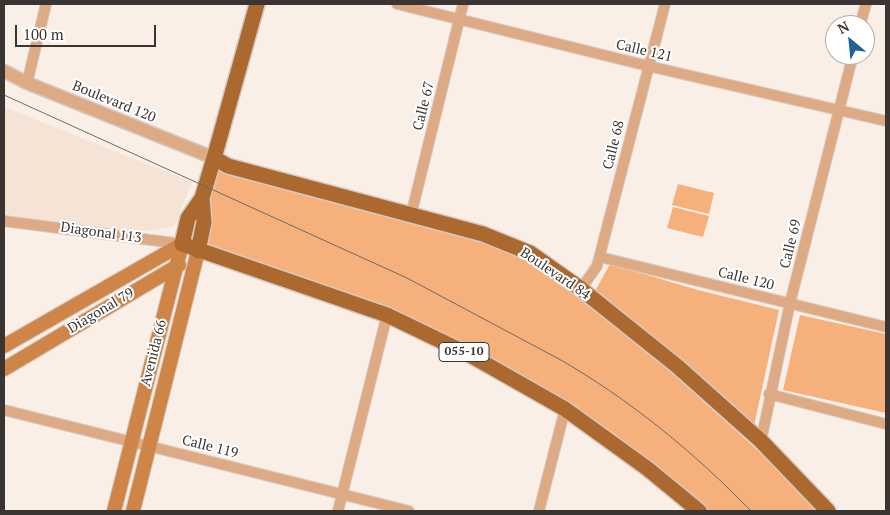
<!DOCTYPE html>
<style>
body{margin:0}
#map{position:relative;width:890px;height:515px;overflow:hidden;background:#faefe7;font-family:"PT Serif",serif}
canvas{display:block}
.frame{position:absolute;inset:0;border:5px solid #3a3532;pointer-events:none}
.north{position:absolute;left:825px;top:15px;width:50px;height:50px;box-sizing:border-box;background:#fff;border:1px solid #b0aead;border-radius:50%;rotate:332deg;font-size:14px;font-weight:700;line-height:20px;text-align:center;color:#3a3532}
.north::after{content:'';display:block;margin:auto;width:18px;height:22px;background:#206196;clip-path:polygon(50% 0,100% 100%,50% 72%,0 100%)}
.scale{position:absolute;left:15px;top:25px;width:141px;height:22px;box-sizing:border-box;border:2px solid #3a3532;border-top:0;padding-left:6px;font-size:15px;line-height:18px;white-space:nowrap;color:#3a3532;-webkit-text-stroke:4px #fff;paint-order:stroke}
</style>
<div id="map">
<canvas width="890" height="515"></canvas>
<div class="frame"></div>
<div class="north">N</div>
<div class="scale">100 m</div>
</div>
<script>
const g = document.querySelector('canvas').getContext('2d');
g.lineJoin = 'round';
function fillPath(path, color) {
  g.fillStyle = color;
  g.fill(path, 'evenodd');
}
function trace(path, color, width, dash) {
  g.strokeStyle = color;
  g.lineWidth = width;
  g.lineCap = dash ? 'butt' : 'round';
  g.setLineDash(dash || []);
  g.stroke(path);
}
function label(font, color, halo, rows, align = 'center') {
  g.font = font + ' "PT Serif",serif';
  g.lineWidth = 4;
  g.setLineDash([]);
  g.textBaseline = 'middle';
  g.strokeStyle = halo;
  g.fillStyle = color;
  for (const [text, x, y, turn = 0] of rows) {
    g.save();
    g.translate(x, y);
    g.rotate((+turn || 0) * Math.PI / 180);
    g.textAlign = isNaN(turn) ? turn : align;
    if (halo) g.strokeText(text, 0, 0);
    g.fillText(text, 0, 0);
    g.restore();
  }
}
fillPath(new Path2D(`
 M4 107 192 182 174 227 131 233 4 215Z`), '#f5e3d6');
fillPath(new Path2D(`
 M218 171 482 242 528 261 588 305 672 373 766 458 817 511H708L567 402 476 351 398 311 208 244 212 222 210 197Z
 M678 184 714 193 709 214 672 205Z
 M673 207 709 216 703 237 667 228Z
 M610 264 698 290 779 310 754 426 594 293Z
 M800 315 886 334V413L783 390Z`), '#f6b07b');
const minor = new Path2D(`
 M397 4 648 66 886 121
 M860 25 866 4
 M27 83 46 4
 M411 215 463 4
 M4 221 182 244
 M600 257 886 327
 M581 289 597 266 665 4
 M769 394 886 424
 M4 410 409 511
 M761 441 790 303 853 55
 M338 511 387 315
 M539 511 565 409`);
const tertiary = new Path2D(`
 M4 71 27 83 214 158`);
const secondary = new Path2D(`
 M4 346 182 244
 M4 369 179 265
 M114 511 182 244
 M133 511 198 251`);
const trunk = new Path2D(`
 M257 4 214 158 202 198 188 218 182 244 387 315 470 355 565 409 648 469 699 511
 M214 158 228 166 483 234 530 253 581 289 677 366 761 441 828 511
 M198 251 204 222 202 198`);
trace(minor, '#d4cac3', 12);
trace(tertiary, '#d4cac3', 15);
trace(secondary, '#d4cac3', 16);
trace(trunk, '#d4cac3', 18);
trace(minor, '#ddaa84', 10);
trace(tertiary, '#ddaa84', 12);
trace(secondary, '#d08548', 14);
trace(trunk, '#ac692f', 15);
trace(new Path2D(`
 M4 95 407 278 559 359C629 399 695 453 751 511`), '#716a66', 1);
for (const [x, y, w] of [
 [464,352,50]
]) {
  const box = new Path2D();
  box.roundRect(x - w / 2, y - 9.5, w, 19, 4);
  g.fillStyle = '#fff';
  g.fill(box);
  trace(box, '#3a3532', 1);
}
label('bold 12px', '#3a3532', null, [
 ["055-10",464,352]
]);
label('14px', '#3a3532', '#fff', [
 ["Calle 121",644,51,13],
 ["Boulevard 120",114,102,22],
 ["Calle 67",424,106,-76],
 ["Calle 68",614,145,-76],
 ["Diagonal 113",101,233,8],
 ["Calle 69",791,244,-76],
 ["Boulevard 84",555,274,34],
 ["Calle 120",746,279,14],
 ["Diagonal 79",101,311,-31],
 ["Avenida 66",154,353,-76],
 ["Calle 119",210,447,14]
]);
</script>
